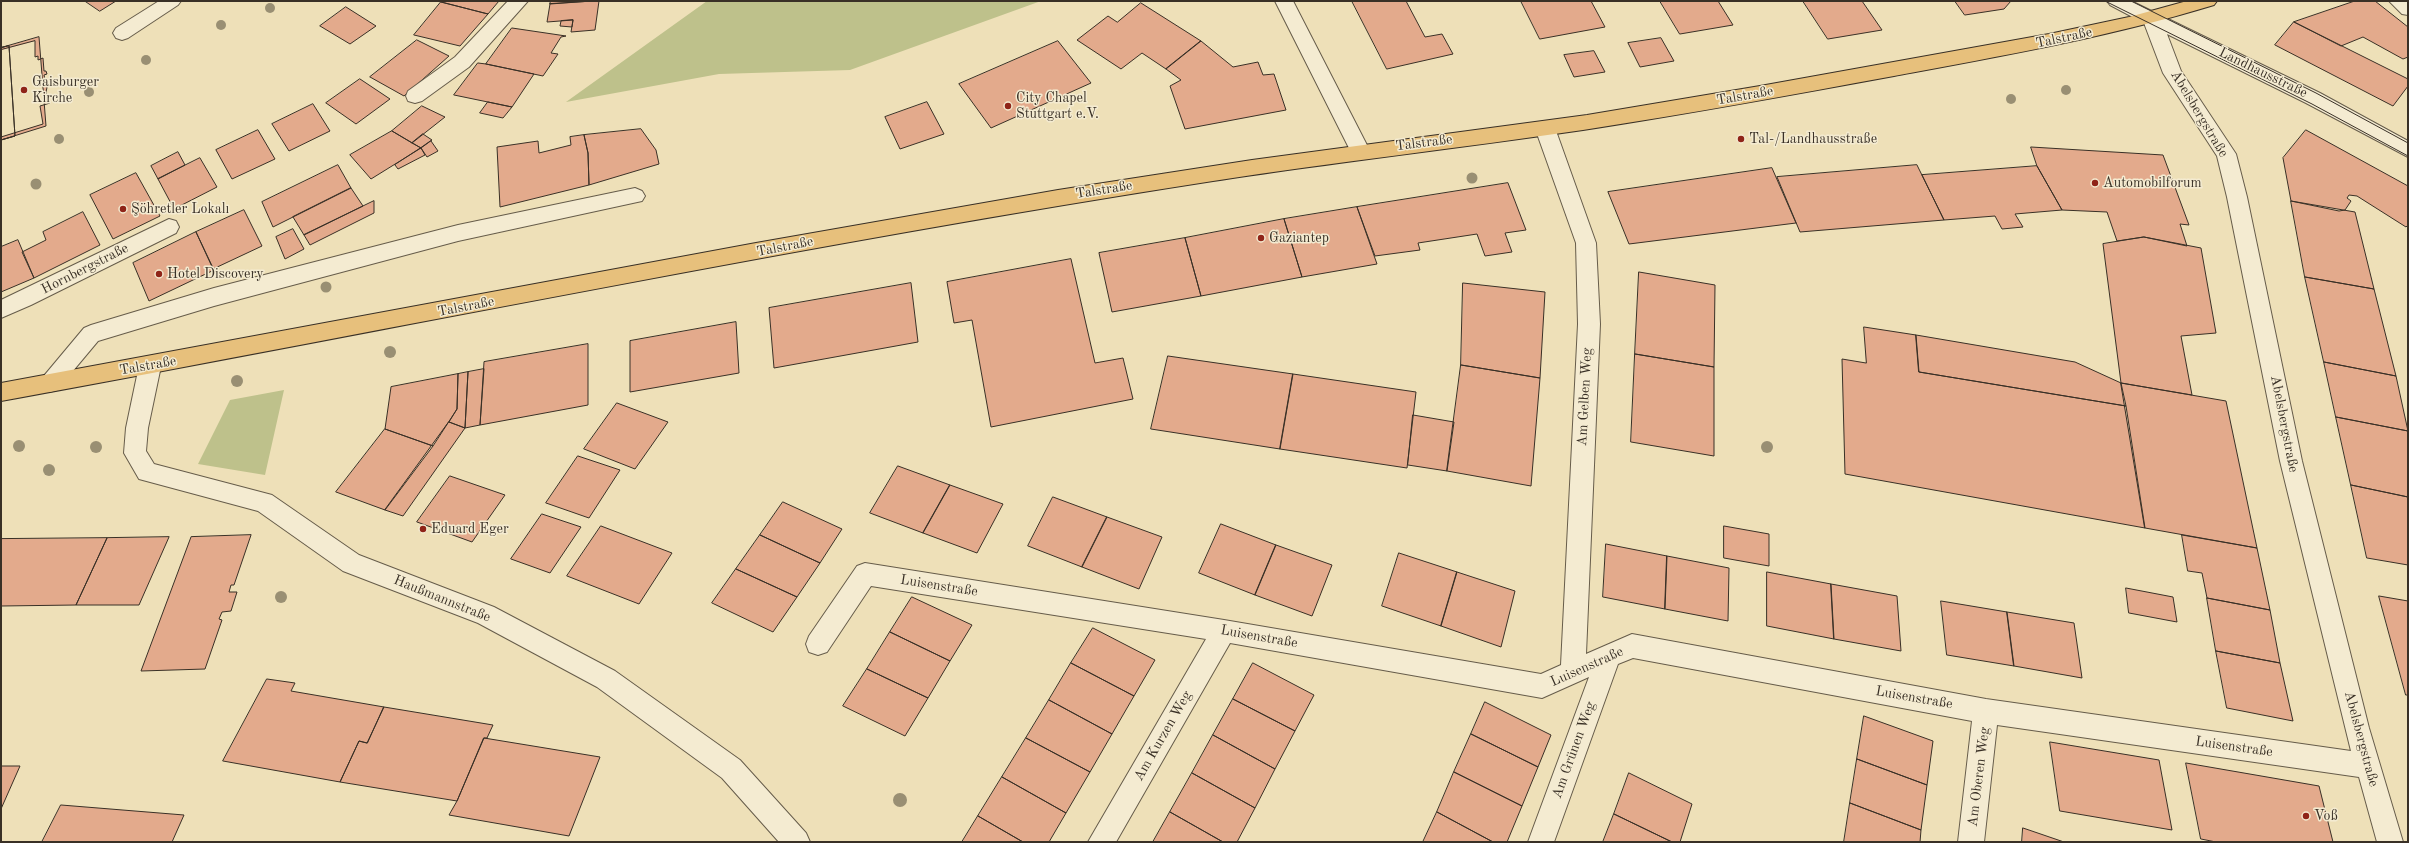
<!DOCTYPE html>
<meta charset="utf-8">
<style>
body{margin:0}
#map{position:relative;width:2409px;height:843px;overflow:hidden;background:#eee0b8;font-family:"Old Standard TT",serif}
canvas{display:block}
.frame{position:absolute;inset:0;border:2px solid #393026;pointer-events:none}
</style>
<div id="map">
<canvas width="2409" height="843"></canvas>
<div class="frame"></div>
</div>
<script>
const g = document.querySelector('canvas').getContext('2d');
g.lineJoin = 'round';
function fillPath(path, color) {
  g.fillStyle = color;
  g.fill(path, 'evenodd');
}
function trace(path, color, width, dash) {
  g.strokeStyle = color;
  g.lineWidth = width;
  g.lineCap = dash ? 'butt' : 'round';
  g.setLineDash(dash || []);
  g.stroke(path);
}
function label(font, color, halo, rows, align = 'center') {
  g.font = font + ' "Old Standard TT",serif';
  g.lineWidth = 3;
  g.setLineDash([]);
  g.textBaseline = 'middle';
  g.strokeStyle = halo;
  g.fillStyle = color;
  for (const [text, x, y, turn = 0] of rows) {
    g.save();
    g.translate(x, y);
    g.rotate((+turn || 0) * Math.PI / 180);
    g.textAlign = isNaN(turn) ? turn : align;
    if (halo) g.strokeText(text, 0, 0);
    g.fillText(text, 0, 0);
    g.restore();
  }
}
fillPath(new Path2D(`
 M707 1H1041L850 70 719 74 566 102Z
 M284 390 265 475 198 464 230 400Z`), '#bec18b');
const building = new Path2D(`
 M85 1H116L100 11Z
 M443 1H499L488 14 441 2Z
 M551 1H592L550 4Z
 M599 1 595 30 571 32 573 20 547 22 550 4Z
 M1352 1H1406L1425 37 1442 34 1453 54 1387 69Z
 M1521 1H1591L1605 27 1540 39Z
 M1660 1H1718L1733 25 1680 34Z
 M1803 1H1862L1882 30 1828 39Z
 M1955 1H2011L2004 9 1965 15Z
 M2355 1H2375L2408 27V57L2403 59 2363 37 2341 46 2294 22Z
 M441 2 488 14 460 46 414 35Z
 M1141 3 1201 41 1166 69 1142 53 1121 69 1077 40 1108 16 1117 22Z
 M346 7 376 26 350 44 320 26Z
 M573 20 572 27 560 26 561 21Z
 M2294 22 2408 79V86L2393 106 2275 45Z
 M512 28 566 36 561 37 551 53 558 54 543 76 486 64Z
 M39 37 46 126 1 140V48Z
 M1661 38 1674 61 1640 67 1628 43Z
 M417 40 449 56 404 96 370 77Z
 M35 41V57L38 56V60L43 58 44 71H46L47 74 44 75 46 84 48 83 46 92 50 103 40 106 43 124 1 137V50Z
 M1058 41 1091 83 991 128 959 84Z
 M1201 41 1233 67 1258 62 1263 75 1274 74 1286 110 1185 129 1170 86 1181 80 1166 69Z
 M9 46 15 136 1 140V48Z
 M9 46 15 136 1 140V48Z
 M1594 51 1605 72 1574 77 1564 55Z
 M478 63 486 64 534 74 512 107 454 95Z
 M360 79 390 99 356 124 326 103Z
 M488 102 512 107 503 118 480 113Z
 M927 102 944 134 900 149 885 117Z
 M313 104 330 131 289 151 272 124Z
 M422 106 445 117 412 143 392 131Z
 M641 129 656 150 659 164 589 185 588 153 584 135Z
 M258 130 275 159 232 179 216 150Z
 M2306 130 2408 186V225L2406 227 2357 196 2349 195 2347 198 2351 201 2345 210 2339 211 2291 201 2283 158Z
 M392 131 421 148 371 179 350 155Z
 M423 134 432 140 421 148 412 143Z
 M584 135 588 153 589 185 500 207 497 147 538 141 539 153 571 145 570 137Z
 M431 141 438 151 427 157 421 148Z
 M2031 147 2163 155 2189 225 2180 224 2187 246 2144 237 2117 241 2107 212 2062 210 2037 166Z
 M421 148 425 155 398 169 395 165Z
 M178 152 185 165 158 179 151 166Z
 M200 158 217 187 174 209 158 179Z
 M338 165 351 188 273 227 262 202Z
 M1917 165 1944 220 1800 232 1777 177Z
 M2037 166 2062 210 2015 214 2023 227 2002 229 1995 216 1944 220 1922 175Z
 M1772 168 1796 223 1629 244 1608 192Z
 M136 173 160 216 113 239 90 195Z
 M1508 183 1526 230 1505 233 1512 252 1485 256 1477 234 1418 243 1420 250 1375 256 1357 207Z
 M351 188 363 206 304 235 293 217Z
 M374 201V213L310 245 304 235Z
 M2291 201 2355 212 2374 289 2305 277Z
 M1357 207 1377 264 1302 277 1284 219Z
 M244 210 262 246 213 269 196 232Z
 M83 212 100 245 34 278 22 252 46 240 43 232Z
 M1284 219 1302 277 1201 296 1185 238Z
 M293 229 304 249 285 259 276 237Z
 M196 232 214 270 149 301 133 263Z
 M2144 237 2201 248 2216 333 2181 336 2192 395 2121 383 2103 244Z
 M1185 238 1201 296 1112 312 1099 253Z
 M18 240 34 278 1 292V247Z
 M1071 259 1095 363 1123 358 1133 399 991 427 972 320 954 323 947 282Z
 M1639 272 1715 285 1714 367 1635 354Z
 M2305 277 2374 289 2396 376 2324 362Z
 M911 283 918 342 774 368 769 308Z
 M1463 283 1545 292 1540 378 1461 365Z
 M736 322 739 373 630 392V341Z
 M1864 327 1916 335 1919 372 2126 406 2145 528 1845 474 1842 359 1866 363Z
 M1916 335 2075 362 2121 383 2126 406 1919 372Z
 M588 344V405L480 425 484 362Z
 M1635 354 1714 367V456L1631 442Z
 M1168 356 1293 374 1280 449 1151 429Z
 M2324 362 2396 376 2408 431 2336 417Z
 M1461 365 1540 378 1531 486 1447 471Z
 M484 369 480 425 465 428 468 372Z
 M468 372 465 428 449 422 457 409 458 374Z
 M458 374 457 409 433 446 385 429 391 387Z
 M1293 374 1416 392 1407 468 1280 449Z
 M2121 383 2226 401 2257 548 2145 528Z
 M617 403 668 422 635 469 584 449Z
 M1413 415 1454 422 1447 471 1408 465Z
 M2336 417 2408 431V497L2351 485Z
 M449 422 465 428 403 516 385 510Z
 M385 429 433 446 385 510 336 492Z
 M578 456 620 470 589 518 546 503Z
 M898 466 950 485 923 533 870 513Z
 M450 476 505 495 472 542 417 522Z
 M950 485 1003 504 977 553 923 533Z
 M2351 485 2408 497V565L2367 558Z
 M1053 497 1107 517 1082 567 1028 546Z
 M783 502 842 529 820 563 760 535Z
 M542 514 581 527 550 573 511 559Z
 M1107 517 1162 537 1139 589 1082 567Z
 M1221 524 1276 545 1255 595 1199 573Z
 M601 526 672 553 639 604 567 576Z
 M1724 526 1769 534V566L1724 558Z
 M251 535 234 585H231L229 592H237L231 611 222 612 219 619 222 620 205 669 141 671 191 537Z
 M760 535 820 563 797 597 736 569Z
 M2182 535 2257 548 2270 610 2207 598 2202 573 2188 571Z
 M169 537 139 605H76L107 538Z
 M107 538 76 605 1 606V539Z
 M1606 544 1667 556 1665 609 1603 597Z
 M1276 545 1332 565 1312 616 1255 595Z
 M1399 553 1457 572 1441 626 1382 606Z
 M1667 556 1729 568 1728 621 1665 609Z
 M736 569 797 597 773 632 712 603Z
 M1457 572 1515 591 1501 647 1441 626Z
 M1767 572 1831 584 1834 639 1767 626Z
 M1831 584 1897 596 1901 651 1834 639Z
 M2126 588 2173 597 2177 622 2129 613Z
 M2379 596 2408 601V695H2406Z
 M912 597 972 625 950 661 890 632Z
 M2207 598 2270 610 2280 663 2216 651Z
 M1941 601 2007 612 2014 666 1947 655Z
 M2007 612 2074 623 2082 678 2014 666Z
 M1093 628 1155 660 1134 696 1071 663Z
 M890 632 950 661 928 698 867 669Z
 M2216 651 2280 663 2293 721 2227 708Z
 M1071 663 1134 696 1112 734 1049 700Z
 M1253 663 1314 695 1295 731 1233 699Z
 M867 669 928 698 905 736 843 706Z
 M267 679 295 683 291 691 384 707 367 743 359 741 340 782 223 761Z
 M1233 699 1295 731 1275 769 1213 735Z
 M1049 700 1112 734 1090 772 1026 738Z
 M1485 702 1551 735 1538 767 1471 734Z
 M384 707 493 725 487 738H484L457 801 340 782 359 741 367 743Z
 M1864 716 1933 741 1927 785 1857 759Z
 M1471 734 1538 767 1522 806 1454 772Z
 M1213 735 1275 769 1255 808 1192 773Z
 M484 738 600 757 569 836 449 815 457 801Z
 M1026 738 1090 772 1066 813 1002 777Z
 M2050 742 2159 760 2172 830 2060 811Z
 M1857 759 1927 785 1921 830 1850 803Z
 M2186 763 2319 786 2333 842H2216L2201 839Z
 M1 766H20L1 809Z
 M1454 772 1522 806 1507 842H1493L1437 812Z
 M1192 773 1255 808 1237 842H1223L1170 812Z
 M1629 773 1692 804 1680 842H1672L1614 814Z
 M1002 777 1066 813 1049 842H1023L978 816Z
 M1850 803 1921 830 1920 842H1844Z
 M61 805 184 815 172 842H42Z
 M1170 812 1223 842H1153Z
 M1437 812 1493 842H1423Z
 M1614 814 1672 842H1603Z
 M978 816 1023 842H962Z
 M2023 828 2064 842H2022Z`);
fillPath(building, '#e3aa8c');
trace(building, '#393026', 1);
const minor = new Path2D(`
 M159 1H181L178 5 128 38 122 40 116 38 113 33 116 28Z
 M508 1H528L469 67 422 101 415 103 408 101 406 96 408 91 455 57Z
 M1275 1H1293L1370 151 1367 156 1360 158 1353 156Z
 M2107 1H2131L2320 93 2408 141V157L2306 103 2167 34 2181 71 2236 154 2247 197 2302 461 2369 728 2403 842H2377L2359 777 1997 725 1984 842H1958L1972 721 1633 658 1618 664 1554 842H1528L1589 677 1542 698 1230 643 1116 842H1088L1206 639 871 586 827 652 818 655 809 652 806 644 809 636 857 566 865 563 1224 620 1541 674 1561 665 1578 324 1576 243 1535 128 1538 123 1545 121 1552 123 1555 128 1596 243 1600 324 1586 654 1632 634 1986 699 2351 751 2280 461 2227 197 2217 156 2163 73 2144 23 2110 5Z
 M2389 1H2408V15L2402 14Z
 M635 188 642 191 645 196 642 201 458 241 214 306 98 341 57 390 49 392 41 390 38 383 84 328 91 325 214 288 458 225Z
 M169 219 176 221 179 227 176 233 31 305 1 318V300Z
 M150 357 158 360 161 366 148 428 146 451 154 464 272 495 359 555 494 607 615 671 740 760 806 833 810 842H779L722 778 597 687 478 623 343 571 258 511 139 479 124 453 126 428 139 366 142 360Z`);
const major = new Path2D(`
 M2187 1H2217L2214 5C2109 37 2002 56 1894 76 1791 95 1687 114 1583 130 1460 148 1336 162 1213 181 807 244 405 327 1 401V383L756 243 1058 190 1252 160 1587 115 1760 86 2049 34 2129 17Z`);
trace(minor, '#665c4a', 2);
trace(major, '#393026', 2);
fillPath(minor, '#f4ebd1');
fillPath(major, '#e7c07c');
trace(new Path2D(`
 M2105 1 2312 104 2408 156
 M2131 1 2316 93 2408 143`), '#393026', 1);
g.fillStyle = '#998f73';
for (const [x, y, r] of [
 [270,8,5],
 [221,25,5],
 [146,60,5],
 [2066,90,5],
 [89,92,5],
 [2011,99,5],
 [59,139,5],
 [1472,178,5.5],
 [36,184,5.5],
 [326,287,5.5],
 [390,352,6],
 [237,381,6],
 [19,446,6],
 [96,447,6],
 [1767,447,6],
 [49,470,6],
 [281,597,6],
 [900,800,7]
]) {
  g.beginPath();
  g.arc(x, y, r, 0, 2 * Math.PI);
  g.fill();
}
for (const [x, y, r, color] of [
 [24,90,4,"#8f2418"],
 [1008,106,4,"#8f2418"],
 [1741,139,4,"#8f2418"],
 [2095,183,4,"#8f2418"],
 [123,209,4,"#8f2418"],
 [1261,238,4,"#8f2418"],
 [159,274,4,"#8f2418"],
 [423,529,4,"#8f2418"],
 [2306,816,4,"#8f2418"]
]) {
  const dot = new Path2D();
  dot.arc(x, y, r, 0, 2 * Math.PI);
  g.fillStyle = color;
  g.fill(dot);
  trace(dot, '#f4ebd1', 1.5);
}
label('14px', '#393026', '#f4ebd1', [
 ["Talstraße",2064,38,-12],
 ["Landhausstraße",2263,73,26],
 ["Talstraße",1745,96,-10],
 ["Abelsbergstraße",2199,114,59],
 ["Talstraße",1424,143,-7],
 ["Talstraße",1104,190,-9],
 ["Talstraße",785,247,-11],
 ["Hornbergstraße",85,269,-27],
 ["Talstraße",466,307,-11],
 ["Talstraße",148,366,-10],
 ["Am Gelben Weg",1585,397,-87],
 ["Abelsbergstraße",2284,424,79],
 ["Luisenstraße",939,586,9],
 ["Haußmannstraße",442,599,22],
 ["Luisenstraße",1259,637,10],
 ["Luisenstraße",1587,667,-24],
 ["Luisenstraße",1914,698,10],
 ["Am Kurzen Weg",1163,736,-60],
 ["Abelsbergstraße",2361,739,75],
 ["Luisenstraße",2234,747,8],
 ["Am Grünen Weg",1574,750,-70],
 ["Am Oberen Weg",1979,777,-83]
]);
label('14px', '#393026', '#f4ebd1', [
 ["Gaisburger",32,82],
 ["Kirche",32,98],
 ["City Chapel",1016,98],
 ["Stuttgart e.V.",1016,114],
 ["Tal-/Landhausstraße",1749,139],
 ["Automobilforum",2103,183],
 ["Şöhretler Lokalı",131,209],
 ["Gaziantep",1269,238],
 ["Hotel Discovery",167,274],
 ["Eduard Eger",431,529],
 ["Voß",2314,816]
], 'left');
</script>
